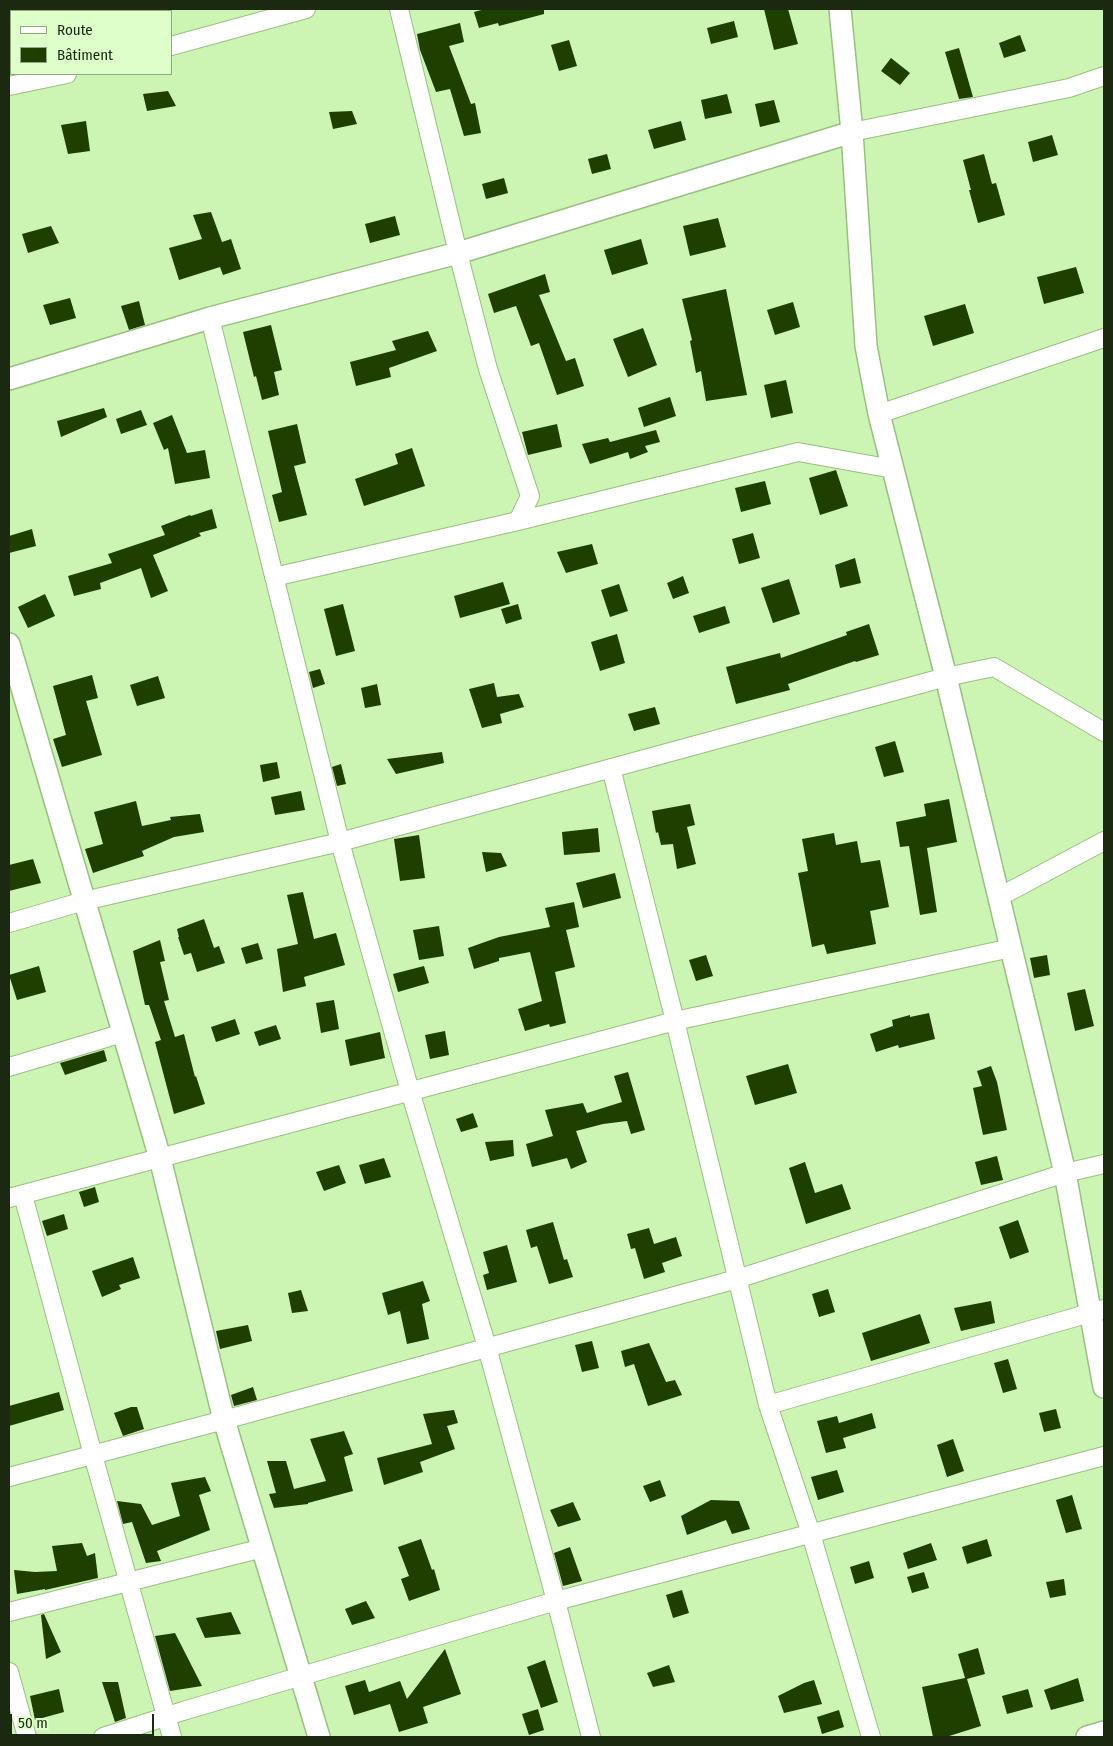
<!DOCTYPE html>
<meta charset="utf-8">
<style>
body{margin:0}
#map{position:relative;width:1113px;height:1746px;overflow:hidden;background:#ccf4b2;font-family:"Fira Sans Condensed",sans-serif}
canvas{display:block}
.frame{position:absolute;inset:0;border:10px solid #1a2910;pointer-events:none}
.legend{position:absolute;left:10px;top:10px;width:162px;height:65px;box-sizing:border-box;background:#defeca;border:1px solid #90a980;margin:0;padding:6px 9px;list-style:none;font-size:15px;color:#1a2910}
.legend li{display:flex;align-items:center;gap:10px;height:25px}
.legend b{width:25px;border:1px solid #90a980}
.scale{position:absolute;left:10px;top:1714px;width:144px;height:22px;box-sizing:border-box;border:2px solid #1a2910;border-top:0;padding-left:6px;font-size:15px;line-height:18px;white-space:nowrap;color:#1a2910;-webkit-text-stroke:4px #defeca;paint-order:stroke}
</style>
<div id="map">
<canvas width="1113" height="1746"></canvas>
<div class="frame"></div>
<ul class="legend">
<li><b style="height:6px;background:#fff"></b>Route</li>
<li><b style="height:14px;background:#1f3f00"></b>Bâtiment</li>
</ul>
<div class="scale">50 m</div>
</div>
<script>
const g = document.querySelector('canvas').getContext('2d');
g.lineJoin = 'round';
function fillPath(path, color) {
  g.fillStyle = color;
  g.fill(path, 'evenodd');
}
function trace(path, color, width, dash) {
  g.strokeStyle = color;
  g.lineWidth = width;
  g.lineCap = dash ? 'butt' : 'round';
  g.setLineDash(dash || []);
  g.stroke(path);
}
fillPath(new Path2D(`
 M485 9H544V14L499 26 498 23 479 28 474 12Z
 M764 9H788L798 44 774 50Z
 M734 21 738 37 711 44 707 28Z
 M460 23 464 42 449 46 471 104 475 103 481 133 464 136 450 89 436 92 420 50 417 34Z
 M1020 35 1026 51 1004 58 999 43Z
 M569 40 577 66 559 71 551 45Z
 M959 48 973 97 959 99 945 52Z
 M891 58 910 73 900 85 881 71Z
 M168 91 176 106 147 111 143 94Z
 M727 94 732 113 705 119 701 100Z
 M774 100 780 122 760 127 755 104Z
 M352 111 357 124 333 129 329 112Z
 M86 121 90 151 68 154 61 125Z
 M681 121 686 140 654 149 648 130Z
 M1052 135 1058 155 1033 162 1028 142Z
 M607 154 611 169 592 174 588 159Z
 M984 154 992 184 996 183 1005 215 978 223 969 190H971L963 160Z
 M504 178 508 193 486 199 482 184Z
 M211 212 222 242 231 239 241 269 223 275 220 267 179 280 169 248 202 239 193 215Z
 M395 216 400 235 370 243 365 224Z
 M718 218 726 247 690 256 683 226Z
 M51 226 59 243 28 253 22 234Z
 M641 239 648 264 612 275 604 250Z
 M1076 267 1084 293 1044 304 1037 277Z
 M545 274 550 292 539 295 566 361 575 358 584 386 557 395 539 343 531 346 516 306 494 313 488 294Z
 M726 289 747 395 706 401 701 371 696 373 690 341 692 340 682 299Z
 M70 298 76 318 50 325 43 305Z
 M139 301 145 325 129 330 121 306Z
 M793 302 800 327 775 335 767 310Z
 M965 304 974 333 933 346 924 316Z
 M271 325 282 370 274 372 279 395 262 400 256 376 254 377 243 332Z
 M643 328 657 365 628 377 613 339Z
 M428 331 437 351 389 368 391 377 356 386 350 362 396 350 392 341Z
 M786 380 793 413 771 418 764 385Z
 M670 397 676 416 644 427 638 408Z
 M104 408 107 417 61 437 57 421Z
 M141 410 147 425 121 434 116 419Z
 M172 415 187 453 205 450 210 478 175 484 168 448 164 450 153 423Z
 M297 424 306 463 294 466 307 515 279 522 272 495 282 492 268 431Z
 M557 424 562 447 528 455 522 432Z
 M656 430 660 442 645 446 648 452 630 459 628 452 590 464 582 444 608 438 610 442Z
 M412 448 425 486 364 506 355 479 398 464 395 454Z
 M836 470 848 506 820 515 809 478Z
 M765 481 771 504 741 512 735 488Z
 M212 509 217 528 199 533 201 536 153 555 168 591 151 598 141 568 100 583 101 589 74 596 68 576 112 563 108 554 165 535 161 526 190 515 191 516Z
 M32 529 36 546 9 553V536Z
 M753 533 760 558 739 564 732 539Z
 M592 544 598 564 566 573 557 552Z
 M855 558 861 583 840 588 835 565Z
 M683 576 689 593 673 599 667 583Z
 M789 579 800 614 773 623 761 588Z
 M503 582 510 604 460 618 454 596Z
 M619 584 628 611 610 617 601 590Z
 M45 594 55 616 28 628 18 607Z
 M343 604 355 651 336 656 324 609Z
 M518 604 522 619 506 624 501 609Z
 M725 606 730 623 699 633 693 616Z
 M869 624 879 655 856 662 855 661 788 684 790 690 736 704 726 667 780 653 781 658 847 635 846 632Z
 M617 634 625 663 600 671 591 642Z
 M320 669 325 684 313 688 309 672Z
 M92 675 98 698 86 701 102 755 62 767 53 739 66 735 53 686Z
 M158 676 165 698 137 706 130 685Z
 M494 683 497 697 519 694 524 707 500 714 502 723 482 728 469 689Z
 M377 684 381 705 365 708 361 688Z
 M655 707 660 724 634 731 628 714Z
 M895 741 904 772 884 777 875 747Z
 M442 752 444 763 396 774 387 759Z
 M277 762 280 778 263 782 260 765Z
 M341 764 346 784 337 786 332 767Z
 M301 791 305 810 275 815 271 797Z
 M949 799 957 842 927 848 937 912 920 915 909 846 900 847 896 822 926 816 924 804Z
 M136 801 142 826 171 820 170 817 200 814 204 832 174 837 142 851 144 856 93 873 85 849 103 844 94 812Z
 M690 804 695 825 687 827 696 864 677 869 673 844 661 845 658 832 656 833 652 811Z
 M598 828 600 852 564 855 562 832Z
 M834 833 836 845 857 841 861 863 880 860 889 907 870 911 876 944 827 954 824 944 812 947 798 873 808 871 802 839Z
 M419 835 425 878 400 881 394 839Z
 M482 852 501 853 507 866 486 872Z
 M33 859 41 883 9 891V865Z
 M615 873 621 898 583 908 576 883Z
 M303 892 314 939 336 933 345 965 304 977 306 986 283 992 277 949 298 944 287 895Z
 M574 902 579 927 566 930 575 967 555 972 566 1023 550 1027 549 1024 525 1031 518 1009 542 1001 530 952 499 958V961L474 969 468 948 499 937 550 927 545 908Z
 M204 919 214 948 219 946 225 963 197 972 191 953 184 955 178 937H179L177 929Z
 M439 926 444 956 419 960 413 930Z
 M160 940 165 961 160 962 169 1000 164 1001 175 1037 184 1034 195 1077 196 1076 205 1104 174 1114 155 1042 161 1040 149 1005H145L133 951Z
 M258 943 263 959 246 964 241 948Z
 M706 955 713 976 696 981 689 960Z
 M1047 955 1050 975 1034 978 1030 958Z
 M39 966 46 992 17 1000 9 975Z
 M424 966 429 983 398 992 393 974Z
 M1085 989 1094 1026 1075 1031 1067 993Z
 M334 1000 339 1029 321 1033 316 1003Z
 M929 1013 935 1039 899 1048 898 1045 876 1052 870 1034 893 1026 892 1020 910 1015V1017Z
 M235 1019 240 1034 216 1042 211 1027Z
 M276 1025 281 1039 259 1046 254 1032Z
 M445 1031 449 1055 430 1059 425 1035Z
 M380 1032 385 1058 350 1066 345 1040Z
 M104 1050 107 1061 65 1075 60 1063Z
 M788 1064 797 1093 755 1105 746 1076Z
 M991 1066 997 1082 1007 1130 983 1135 973 1088 982 1086 977 1071Z
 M628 1072 645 1130 631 1134 627 1121 603 1124 576 1131 587 1162 571 1169 567 1158 532 1167 526 1144 553 1136 545 1110 583 1103 587 1113 622 1102 614 1076Z
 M473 1113 478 1127 461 1132 456 1119Z
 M513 1140 514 1156 490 1161 485 1142Z
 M997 1156 1003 1180 981 1185 975 1162Z
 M384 1158 391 1177 365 1184 359 1165Z
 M805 1162 815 1193 842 1184 851 1209 806 1224 789 1168Z
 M339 1165 346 1183 324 1191 316 1172Z
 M95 1187 99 1202 84 1207 79 1192Z
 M64 1214 68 1229 47 1236 42 1221Z
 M1018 1220 1029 1252 1010 1259 999 1227Z
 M553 1222 564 1260 567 1259 573 1277 549 1284 537 1246 531 1248 526 1230Z
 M649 1228 654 1244 676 1237 682 1256 662 1263 665 1272 644 1279 635 1248 631 1249 627 1234Z
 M507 1245 517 1282 487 1290 483 1275 489 1273 483 1252Z
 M133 1257 140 1278 119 1285 121 1289 102 1297 92 1271Z
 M423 1281 430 1301 422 1304 429 1339 407 1344 400 1311 388 1315 382 1293Z
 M828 1289 835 1312 819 1317 812 1294Z
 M301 1290 308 1311 292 1313 288 1293Z
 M991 1301 995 1323 961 1331 954 1308Z
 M920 1314 930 1343 871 1361 862 1333Z
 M248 1325 252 1341 220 1349 216 1331Z
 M592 1341 599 1368 582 1372 575 1345Z
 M649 1343 666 1382 675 1380 682 1395 648 1406 634 1364 625 1367 621 1351Z
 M1008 1359 1017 1389 1003 1393 994 1363Z
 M253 1387 257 1400 234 1406 231 1395Z
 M59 1392 64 1410 9 1426V1406Z
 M131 1407H137L144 1429 123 1436 114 1413Z
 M1056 1409 1061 1428 1044 1432 1039 1413Z
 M454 1410 458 1423 447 1426 455 1449 420 1462 423 1472 384 1485 377 1458 432 1444 423 1414Z
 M872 1413 876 1428 843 1438 846 1448 826 1453 817 1421 837 1416 839 1423Z
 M344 1431 353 1454 344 1457 353 1491 308 1503V1504L274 1508 269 1494 276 1493 267 1461H286L294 1489 326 1481 310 1439Z
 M953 1439 964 1471 947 1477 937 1445Z
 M837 1470 844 1492 818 1500 811 1477Z
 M205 1477 211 1491 199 1495 210 1530 157 1551 161 1561 146 1563 132 1522 123 1524 117 1501 141 1504 152 1525 180 1516 171 1483Z
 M660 1480 666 1496 650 1502 643 1486Z
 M1072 1495 1082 1529 1066 1533 1056 1500Z
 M711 1500 739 1501 750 1529 732 1534 726 1520 687 1535 681 1516Z
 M573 1502 581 1520 558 1527 550 1510Z
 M421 1539 432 1570 434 1569 440 1590 409 1601 401 1579 409 1576 398 1547Z
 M987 1539 992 1556 967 1564 962 1547Z
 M82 1543 87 1556 95 1553 98 1578 45 1590V1589L17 1594 14 1570 35 1572 57 1571 52 1546Z
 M931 1543 937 1560 908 1569 903 1553Z
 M570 1547 582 1581 563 1586 554 1553Z
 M869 1561 874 1578 855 1584 850 1567Z
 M924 1572 929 1588 912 1593 907 1577Z
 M1064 1579 1066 1595 1050 1598 1046 1582Z
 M682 1590 689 1613 673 1618 666 1595Z
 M366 1601 375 1618 352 1625 345 1609Z
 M231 1612 241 1634 205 1638 196 1618Z
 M44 1614 61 1652 46 1659 41 1615Z
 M175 1633 202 1686 170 1691 155 1636Z
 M978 1648 985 1674 967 1679 981 1726 946 1737H933L922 1687 965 1678 958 1654Z
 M445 1649 461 1694 423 1707 428 1723 399 1732 390 1704 354 1715 345 1686 365 1680 369 1692 400 1681 407 1699Z
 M545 1660 558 1702 541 1708 527 1667Z
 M669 1665 675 1682 653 1687 647 1673Z
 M1078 1678 1084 1701 1051 1710 1044 1690Z
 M814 1680 822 1704 784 1713 778 1696 804 1683Z
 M102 1682H118L126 1718 115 1722Z
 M59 1689 64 1712 35 1720 30 1696Z
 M1028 1689 1033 1707 1007 1714 1002 1696Z
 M538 1709 544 1730 529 1735 522 1714Z
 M839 1710 844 1727 822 1734 817 1717Z`), '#1f3f00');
const minor = new Path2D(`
 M399 9 458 253 488 369 530 496 518 521
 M171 46 306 9
 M9 86 67 74
 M852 132 1069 88 1104 76
 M210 318 340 842 410 1091 487 1347 556 1601 591 1737
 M879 414 1104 338
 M274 577 518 521 798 452 893 469
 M611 768 675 1021 768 1405 811 1534 871 1737
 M999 897 1104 841
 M9 923 84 901 340 842 946 677 994 667 1104 732
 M9 1067 123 1033
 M23 1195 93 1455 172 1737
 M9 1198 675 1021 1011 948
 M768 1405 1104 1309
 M9 1477 224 1420 737 1279 1065 1173 1104 1164
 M9 1612 263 1548
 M9 1672 27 1737
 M103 1737 183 1711 556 1601 1104 1456`);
const tertiary = new Path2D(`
 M840 9 852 132 866 346 879 414 946 677 1065 1173 1104 1387
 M9 379 210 318 458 253 852 132
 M9 644 160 1158 224 1420 319 1737
 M1087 1737 1104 1732`);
trace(minor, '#99c080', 20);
trace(tertiary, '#99c080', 24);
trace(minor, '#fff', 18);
trace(tertiary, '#fff', 21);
</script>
